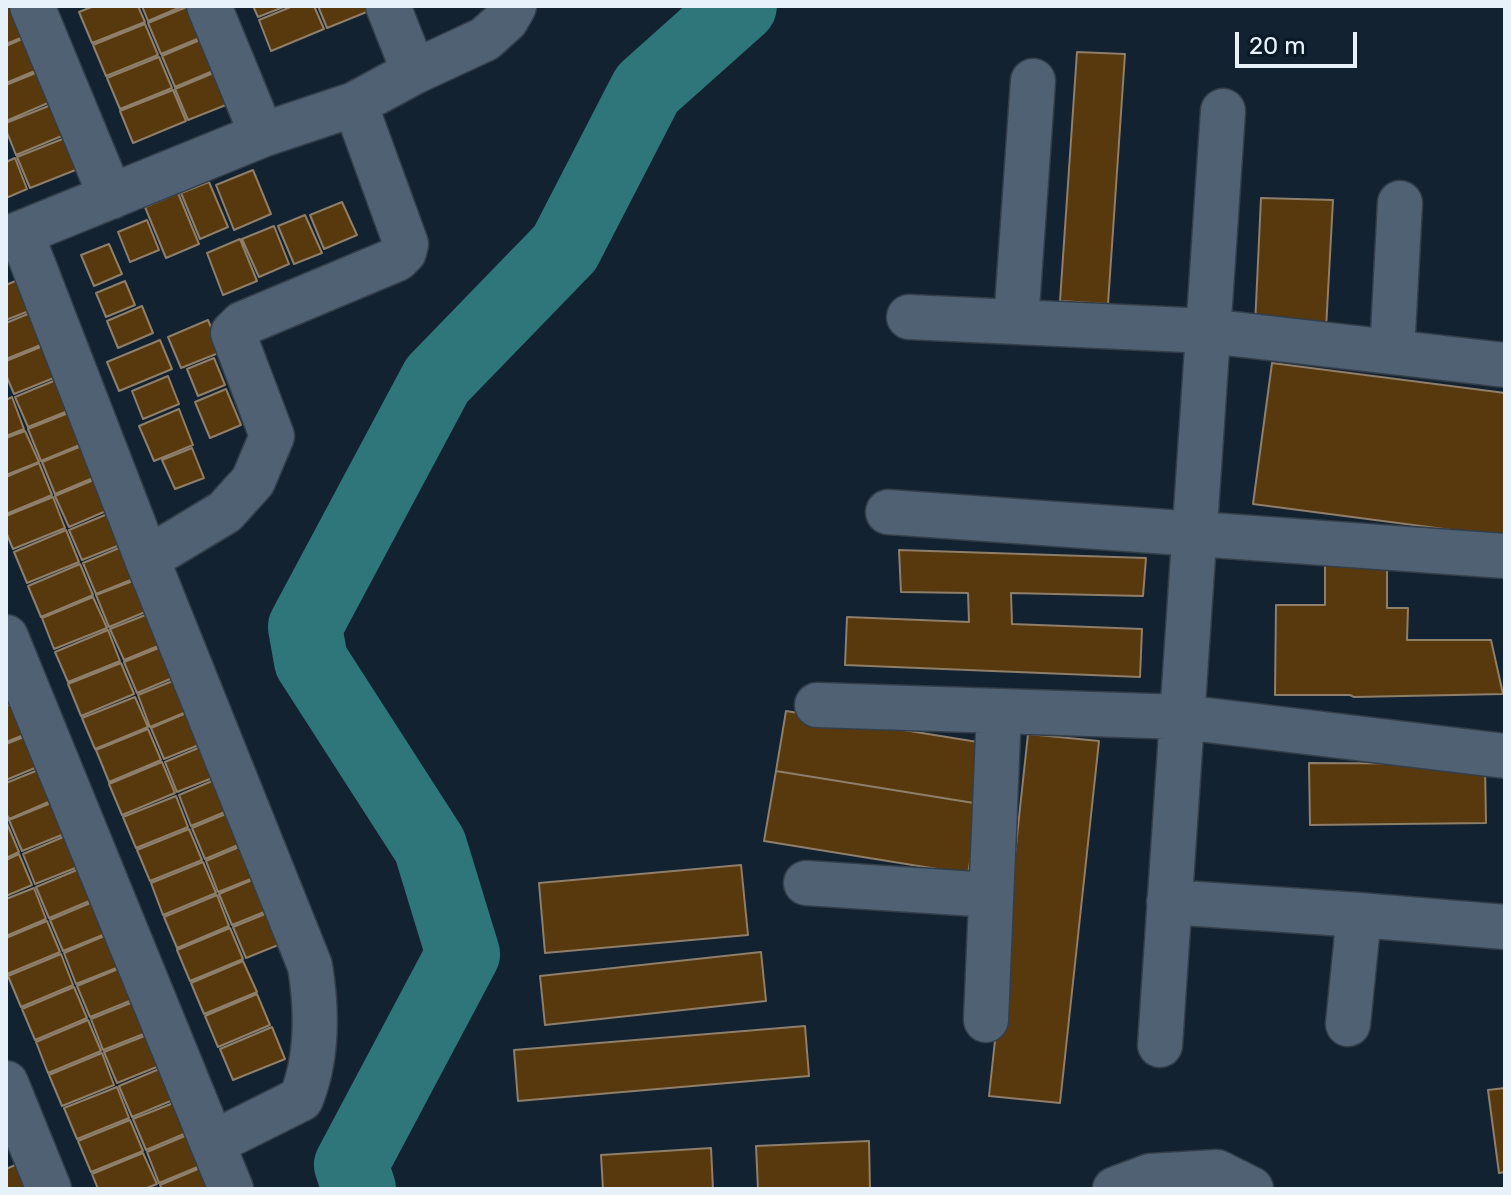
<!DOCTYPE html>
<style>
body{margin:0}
#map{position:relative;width:1511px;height:1195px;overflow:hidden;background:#132230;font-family:Rubik,sans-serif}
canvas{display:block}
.frame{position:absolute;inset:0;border:8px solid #e6f1fa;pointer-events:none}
.scale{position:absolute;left:1235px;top:32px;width:122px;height:36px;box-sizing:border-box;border:4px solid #e6f1fa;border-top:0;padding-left:10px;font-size:24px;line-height:28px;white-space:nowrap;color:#e6f1fa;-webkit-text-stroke:6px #091926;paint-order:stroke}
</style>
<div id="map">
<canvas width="1511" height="1195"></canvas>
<div class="frame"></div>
<div class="scale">20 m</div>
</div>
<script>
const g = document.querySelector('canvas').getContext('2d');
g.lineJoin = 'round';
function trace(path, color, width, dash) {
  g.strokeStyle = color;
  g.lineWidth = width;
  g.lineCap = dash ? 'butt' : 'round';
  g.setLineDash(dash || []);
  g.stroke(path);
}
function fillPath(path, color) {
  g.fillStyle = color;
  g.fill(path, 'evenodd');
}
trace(new Path2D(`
 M359 1189 351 1165 463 954 430 846 311 661 305 627 437 380 565 248 647 89 740 6`), '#2e767a', 74);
const building = new Path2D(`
 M9 6H16L28 35 6 44V7Z
 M94 6H138L145 22 92 43 79 12Z
 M142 6H183L148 21Z
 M189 6 214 32 161 54 148 23Z
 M253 6H286L258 17Z
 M293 6H314L324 29 271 51 259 20Z
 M318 6H379V7L327 28Z
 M145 24 158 55 106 76 93 45Z
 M214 34 227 65 175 87 162 56Z
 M29 36 42 68 6 83V46Z
 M1077 52 1125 54 1108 304 1060 301Z
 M159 57 172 88 120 109 107 78Z
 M228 67 241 99 188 120 175 89Z
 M43 70 55 100 6 121V85Z
 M173 90 186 121 133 143 120 111Z
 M56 103 69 133 16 155 6 130V123Z
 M70 136 83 167 30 188 17 157Z
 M15 158 27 189 6 198V162Z
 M253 170 271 214 234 230 216 185Z
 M209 182 228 227 200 239 181 193Z
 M178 193 199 244 166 258 145 207Z
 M1261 198 1333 200 1326 329 1255 325Z
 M342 202 357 235 324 249 310 215Z
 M305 215 322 253 294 264 278 226Z
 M147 220 159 250 130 262 118 232Z
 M274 226 289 264 259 277 242 239Z
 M240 239 257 281 223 295 207 253Z
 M109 244 122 274 94 286 81 255Z
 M27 276 39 307 6 320V285Z
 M125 281 135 305 106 317 96 293Z
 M142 306 153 333 118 348 107 321Z
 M40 309 53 340 6 359V323Z
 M208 320 221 352 181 368 168 337Z
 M160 340 172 369 119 391 107 362Z
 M53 342 66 373 14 394 6 375V361Z
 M214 358 225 385 198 396 187 369Z
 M1272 363 1505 393V537L1253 504Z
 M68 375 80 406 28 427 15 397Z
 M168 376 179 404 143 419 132 391Z
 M226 389 241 425 210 438 195 402Z
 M12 397 24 429 6 436V400Z
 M81 408 94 439 41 461 28 429Z
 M179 409 193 445 154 461 139 426Z
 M25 431 39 462 6 475V438Z
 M94 441 107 472 55 494 42 462Z
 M192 448 204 478 175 489 162 460Z
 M39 463 52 495 6 514V477Z
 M108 474 120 505 69 527 55 496Z
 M53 497 65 528 13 549 6 532V516Z
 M122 508 135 539 82 560 69 530Z
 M66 530 79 562 27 583 14 552Z
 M136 541 148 573 96 594 83 563Z
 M899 550 1146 558 1143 596 1011 593 1012 624 1142 629 1140 677 845 665 847 617 969 622 968 593 901 592Z
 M1325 554H1387V608H1408L1407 640H1491L1503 694 1354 697 1350 695H1275L1276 605H1325Z
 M80 564 93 595 41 617 28 586Z
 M149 575 162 605 109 627 96 595Z
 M93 597 107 628 54 649 42 618Z
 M163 608 175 639 124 660 110 629Z
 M108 630 120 661 68 682 55 652Z
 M176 641 189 671 137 693 124 662Z
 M121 663 134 694 81 716 68 684Z
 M190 674 203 705 150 727 138 695Z
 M135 697 148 727 95 749 82 718Z
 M21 700 34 731 6 742V706Z
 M203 706 216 738 164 759 151 728Z
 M786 711 990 744 980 804 776 771Z
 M148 729 161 760 109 782 96 750Z
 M34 733 47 763 6 780V744Z
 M1028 734 1099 741 1060 1103 989 1096Z
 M217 740 230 771 177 792 165 762Z
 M162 762 175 793 122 815 109 784Z
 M1309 763 1485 764 1486 823 1310 825Z
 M48 766 60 797 9 819 6 813V783Z
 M776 771 980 804 968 874 764 841Z
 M231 773 244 804 191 826 179 795Z
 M176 796 188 827 136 848 123 817Z
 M61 799 74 830 22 851 9 820Z
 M245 806 257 837 205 859 192 828Z
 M6 821 19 852 6 858Z
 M189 829 202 860 150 881 137 850Z
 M75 832 88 863 35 884 23 854Z
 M258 839 271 871 218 892 206 861Z
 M19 854 32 885 6 896V860Z
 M203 862 216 893 163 915 151 883Z
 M89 865 101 896 49 918 36 887Z
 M741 865 748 935 545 953 539 883Z
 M271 872 284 904 232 925 219 894Z
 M34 888 46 919 6 936V899Z
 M217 895 229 926 177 948 164 917Z
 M102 898 115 930 63 951 50 920Z
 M285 906 298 937 246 958 233 927Z
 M47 921 60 952 7 974 6 938Z
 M230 928 243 959 190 981 177 950Z
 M116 931 129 963 76 984 64 953Z
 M761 952 766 1001 545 1025 540 976Z
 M61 954 73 985 21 1007 8 976Z
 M243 961 257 992 204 1014 191 983Z
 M130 964 142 996 90 1017 77 986Z
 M74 987 87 1018 35 1040 22 1009Z
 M257 994 270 1025 218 1047 205 1016Z
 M143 998 156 1029 103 1050 91 1019Z
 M88 1020 101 1051 48 1073 36 1042Z
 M805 1026 809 1076 518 1101 514 1050Z
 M272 1027 285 1059 233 1080 220 1049Z
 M157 1031 169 1062 117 1083 104 1052Z
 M102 1053 114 1085 62 1106 49 1075Z
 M171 1064 185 1095 132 1117 119 1086Z
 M117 1087 129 1118 77 1139 64 1108Z
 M1505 1088V1172L1499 1173 1488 1090Z
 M186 1098 198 1128 146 1150 133 1119Z
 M130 1120 143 1151 91 1172 78 1141Z
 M199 1130 212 1161 159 1183 147 1152Z
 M869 1141 870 1189H758L756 1146Z
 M711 1148 713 1189H603L601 1155Z
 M143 1153 157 1184 144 1189H98L92 1174Z
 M29 1159 41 1189H6V1169Z
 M212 1163 223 1189H162L160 1185Z`);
fillPath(building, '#57390d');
trace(building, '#8e7e6a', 2);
const minor = new Path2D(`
 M32 6 111 197
 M209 6 262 135
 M388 6 414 72
 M21 233 147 559 310 966C317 1009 318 1057 301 1099L213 1143
 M6 239 262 135 355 104 414 72 485 39 506 20 514 6
 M909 317 1208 331 1505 365
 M1016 322 1033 81
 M1392 352 1400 203
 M888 512 1505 556
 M147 559 225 512 253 481 272 436 233 333 242 324 397 259 404 252 406 244 355 104
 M6 637 231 1189
 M817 705 1182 717 1505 756
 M806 883 991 895
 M1169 902 1359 915 1505 927
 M986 1020 999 711
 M1348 1024 1359 915
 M1160 1045 1223 111
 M6 1083 49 1189
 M1115 1189 1150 1176 1217 1172 1251 1189`);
trace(minor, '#333e4a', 47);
trace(minor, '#4f6172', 44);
</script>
